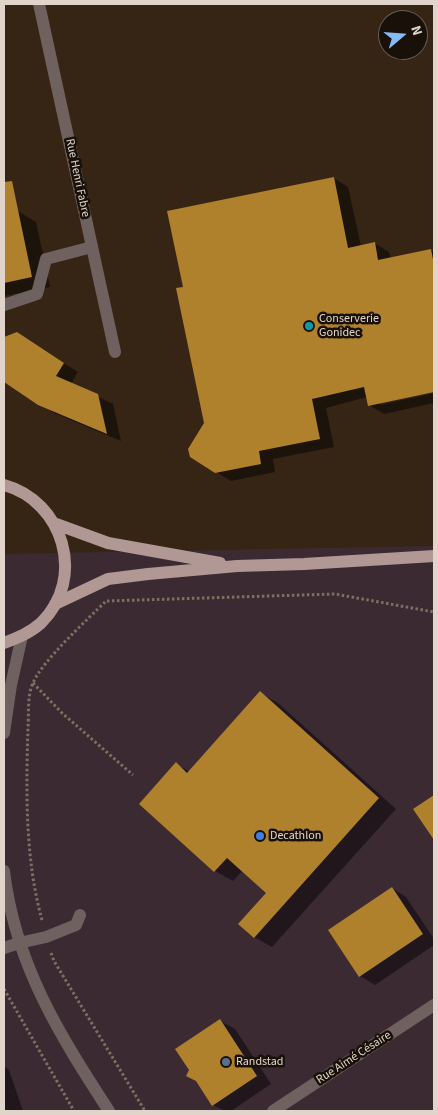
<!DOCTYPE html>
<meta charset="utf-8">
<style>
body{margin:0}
#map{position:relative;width:438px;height:1115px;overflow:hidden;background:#362514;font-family:"Source Sans 3",sans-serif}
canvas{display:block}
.frame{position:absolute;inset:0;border:5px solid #e1d5cb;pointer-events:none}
.north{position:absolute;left:378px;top:10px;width:50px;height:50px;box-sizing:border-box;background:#181009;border:1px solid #685f57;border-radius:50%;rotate:72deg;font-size:14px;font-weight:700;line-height:20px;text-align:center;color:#e1d5cb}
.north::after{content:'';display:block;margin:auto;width:18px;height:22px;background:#83bcfb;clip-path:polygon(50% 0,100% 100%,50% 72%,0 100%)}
</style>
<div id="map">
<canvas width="438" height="1115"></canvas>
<div class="frame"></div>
<div class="north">N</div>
</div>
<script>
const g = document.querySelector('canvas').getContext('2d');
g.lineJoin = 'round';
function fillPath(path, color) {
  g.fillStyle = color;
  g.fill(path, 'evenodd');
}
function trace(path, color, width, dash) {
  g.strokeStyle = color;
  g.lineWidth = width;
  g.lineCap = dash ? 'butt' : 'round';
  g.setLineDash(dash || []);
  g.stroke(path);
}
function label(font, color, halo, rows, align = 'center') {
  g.font = font + ' "Source Sans 3",sans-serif';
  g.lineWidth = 5;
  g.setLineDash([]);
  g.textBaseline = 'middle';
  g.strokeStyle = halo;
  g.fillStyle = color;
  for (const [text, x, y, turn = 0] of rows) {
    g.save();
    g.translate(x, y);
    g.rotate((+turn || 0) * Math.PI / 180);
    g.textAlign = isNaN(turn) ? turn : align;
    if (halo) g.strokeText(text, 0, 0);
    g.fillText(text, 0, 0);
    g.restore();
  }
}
fillPath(new Path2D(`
 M434 546V1111H4V554Z`), '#3c2a33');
fillPath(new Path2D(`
 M334 178 348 187 361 246 374 243 389 252 391 259 431 250 434 252V391L380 402V405L434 393V403L384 414 369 405 367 397 326 408 334 447 273 459 275 472 231 481 216 472 184 288Z
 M18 211 36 222 50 287 4 296V214Z
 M16 334 78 372 71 384 113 404 121 441 54 413 4 380V338Z
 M260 693 278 703 396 809 272 947 254 937 268 893 243 870 233 881 215 871 140 804 176 764 190 772Z
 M392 888 406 897 434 939V945L375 985 360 976Z
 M220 1021 235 1029 271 1084 231 1111H225L213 1105Z
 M4 1066 9 1070 23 1111H4Z`), '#0007');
fillPath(new Path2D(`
 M334 177 348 248 375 242 378 260 431 249 434 265V392L368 406 364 387 312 399 320 439 259 451 261 464 215 473 190 457 188 449 204 423 176 288 183 287 167 211Z
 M12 181 32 277 4 283V182Z
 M17 332 64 363 56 376 98 394 107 434 38 405 4 382V337Z
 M260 691 379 798 254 938 238 924 266 893 227 858 214 872 139 804 176 762 187 773Z
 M434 795V840L413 809Z
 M392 887 423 934 359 977 328 930Z
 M220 1019 257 1076 212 1106 196 1081 186 1076 189 1070 175 1049Z`), '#af812c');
trace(new Path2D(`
 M33 683 62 713 133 775
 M42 920C25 859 26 791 28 728 29 714 27 695 33 683 42 661 88 619 106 601L335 594 434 612
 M51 953 54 961 145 1111
 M4 989 74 1111`), '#7e6f61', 3, [2.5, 2.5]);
trace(new Path2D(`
 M4 305 37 294 46 259 92 247
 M19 943 46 937 76 925 80 915`), '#6e615f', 12);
trace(new Path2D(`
 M39 4 115 352
 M4 733 11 685 22 636
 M4 871C15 964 59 1034 109 1111
 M4 948 19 943
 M273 1111 434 1005`), '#6e615f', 12);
trace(new Path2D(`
 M4 485C63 501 87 578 41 623 30 633 17 638 4 643
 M56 524 108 543 220 563
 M55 604 108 579 148 574 237 566 304 564 434 556`), '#b29894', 12);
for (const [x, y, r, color] of [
 [309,326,5,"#0f9aa8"],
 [260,836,5,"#3f7fe0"],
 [226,1062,5,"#5c6f8a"]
]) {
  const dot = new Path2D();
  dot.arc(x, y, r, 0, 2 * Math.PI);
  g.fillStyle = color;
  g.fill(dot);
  trace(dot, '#181009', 2);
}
label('12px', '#e1d5cb', '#181009', [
 ["Rue Henri Fabre",77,178,78],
 ["Rue Aimé Césaire",354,1058,-33]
]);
label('12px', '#e1d5cb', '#181009', [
 ["Conserverie",319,319],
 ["Gonidec",319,333],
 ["Decathlon",270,836],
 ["Randstad",236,1062]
], 'left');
</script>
